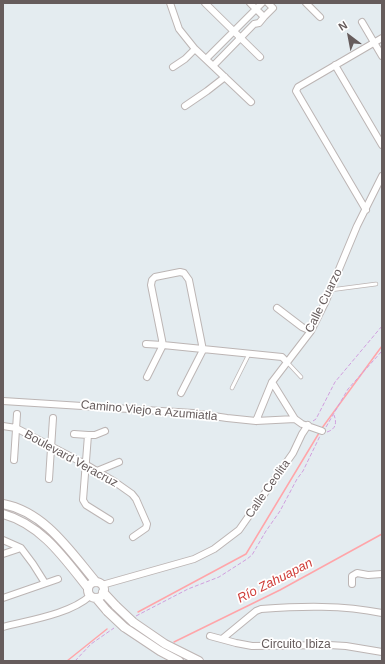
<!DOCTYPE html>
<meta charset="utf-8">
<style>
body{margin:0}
#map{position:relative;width:385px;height:664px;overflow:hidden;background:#e4ecf0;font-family:Arial,sans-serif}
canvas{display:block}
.frame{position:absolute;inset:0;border:4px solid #665c5c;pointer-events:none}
.north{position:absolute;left:329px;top:16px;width:40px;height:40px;-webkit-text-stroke:3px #fff;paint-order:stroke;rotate:328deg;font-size:11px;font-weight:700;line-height:16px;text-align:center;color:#665c5c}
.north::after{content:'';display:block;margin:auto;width:14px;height:18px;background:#665c5c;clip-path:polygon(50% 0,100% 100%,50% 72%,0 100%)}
</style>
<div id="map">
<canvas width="385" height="664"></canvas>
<div class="frame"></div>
<div class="north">N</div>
</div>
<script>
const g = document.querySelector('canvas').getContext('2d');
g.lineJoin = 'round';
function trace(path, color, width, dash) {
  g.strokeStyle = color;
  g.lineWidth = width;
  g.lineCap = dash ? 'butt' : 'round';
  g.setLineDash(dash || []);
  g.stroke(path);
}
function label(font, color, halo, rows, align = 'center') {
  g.font = font + ' Arial,sans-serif';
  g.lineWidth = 3.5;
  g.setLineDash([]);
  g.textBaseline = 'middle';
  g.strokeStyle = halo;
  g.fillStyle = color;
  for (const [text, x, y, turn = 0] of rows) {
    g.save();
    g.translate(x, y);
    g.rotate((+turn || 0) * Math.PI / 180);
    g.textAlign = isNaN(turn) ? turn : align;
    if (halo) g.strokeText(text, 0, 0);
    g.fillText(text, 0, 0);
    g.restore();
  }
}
trace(new Path2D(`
 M322 428 382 346
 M138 612 246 554 319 433
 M174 642 280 590 382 534
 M67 661 107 629`), '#ffa5a9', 1.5);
const lane = new Path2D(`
 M330 290 376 284
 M287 362 301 377
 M232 388 249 354`);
const street = new Path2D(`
 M170 3 179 29 195 49 251 102
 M205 3 260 57
 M250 3 264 17 273 8 268 3
 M306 3 320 17
 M362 22 382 56
 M206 59 262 3
 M335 65 382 145
 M213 66 254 24 259 23 264 17
 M173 67 185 59 195 49
 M185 106 207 91 225 77
 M366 210 296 91 298 87 382 38
 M277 308 302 327 311 331
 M146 344 163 345 282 357 287 362
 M147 377 163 345 151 285 152 280 155 277 180 272 184 273 189 280 203 350 181 393
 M272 382 295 419 302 424 322 431
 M3 401 193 413 227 418 256 421 295 419
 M256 421 272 382 311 331 325 303 357 226 382 176
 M3 426 16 428 85 464 115 482 132 494 136 499 147 524 146 528 133 537
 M105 431 95 435H88L83 500 86 505 110 520
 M74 434 88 435
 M14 460 17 414
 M97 471 119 462
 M49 479 53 418
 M3 540 21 548 33 564 45 583
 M3 554 21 548
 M352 584V576L357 573 368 575 382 574
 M102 585 194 559 214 549 239 530 293 453 302 434 308 425
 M3 598 58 579
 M3 627C30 620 70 614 90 596
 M210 636 236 643 252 646 329 645 346 646 382 652
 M222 639 256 611 261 609C302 606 342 605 382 613`);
const secondary = new Path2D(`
 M3 504C45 512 70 551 96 582
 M3 514C42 525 64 558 88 588
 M88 590a8 8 0 1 1 16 0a8 8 0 1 1-16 0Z
 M103 592 116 606
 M96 598 107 611
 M133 622 165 644 199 661
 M124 627 160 651 179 661`);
trace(lane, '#bcb5b4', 4.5);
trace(street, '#bcb5b4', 8);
trace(secondary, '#bdb4b3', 10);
trace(new Path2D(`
 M313 421 316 419 335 382 382 326
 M326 427 348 389 382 351
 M327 432C336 429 337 423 334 415
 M136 616 188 589 219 577 247 559 252 555 266 531 280 511 297 479 303 471 320 436
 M75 661 91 644 114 628`), '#d09fde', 1, [4, 2]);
trace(lane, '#fff', 3);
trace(street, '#fff', 6);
trace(secondary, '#fff', 8);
const secondaryBridge = new Path2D(`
 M116 606 133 622
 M107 611 124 627`);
trace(secondaryBridge, '#bdb4b3', 10, []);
trace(secondaryBridge, '#fff', 8);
label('12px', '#665c5c', '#fff', [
 ["Calle Cuarzo",324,301,-64],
 ["Camino Viejo a Azumiatla",149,411,5],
 ["Boulevard Veracruz",71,459,29],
 ["Calle Ceolita",268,489,-55],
 ["Circuito Ibiza",296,645]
]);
label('italic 13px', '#d03f3a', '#fff', [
 ["Río Zahuapan",275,581,-27]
]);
</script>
